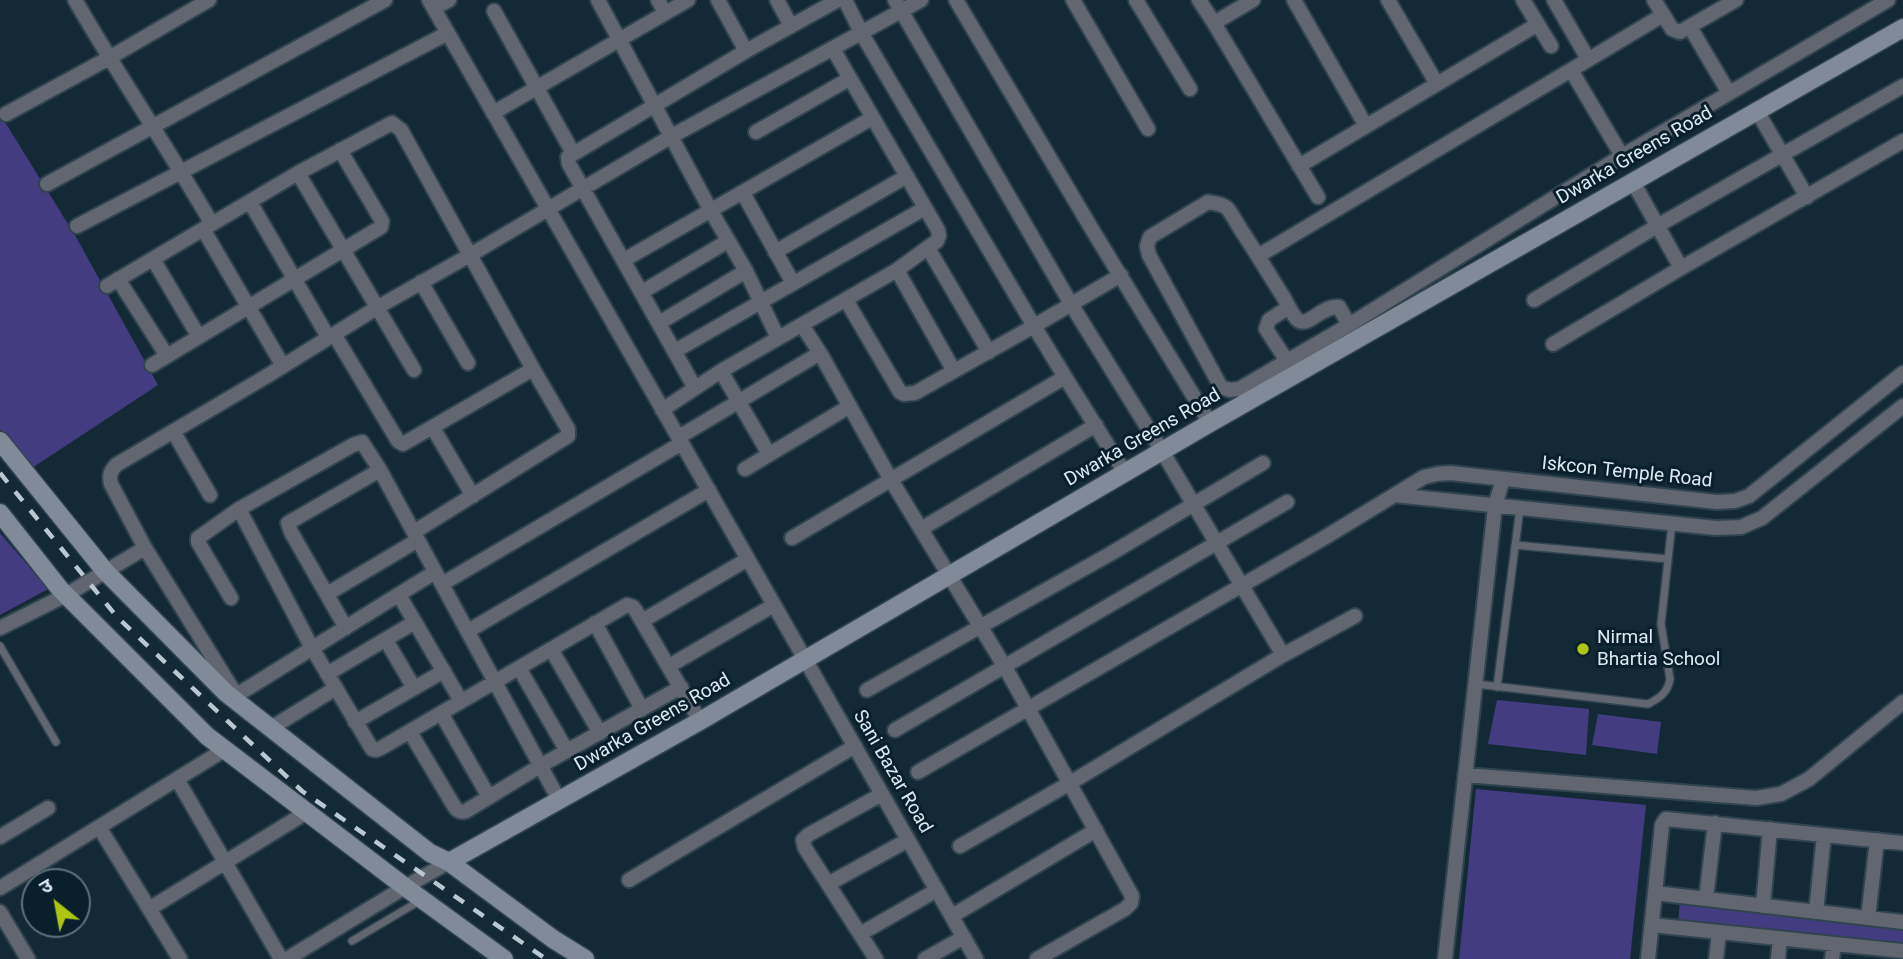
<!DOCTYPE html>
<meta charset="utf-8">
<style>
body{margin:0}
#map{position:relative;width:1903px;height:959px;overflow:hidden;background:#142936;font-family:Roboto,"Noto Sans Devanagari",sans-serif}
canvas{display:block}
.north{position:absolute;left:21px;top:868px;width:70px;height:70px;box-sizing:border-box;background:#0a1f2c;border:2px solid #5e707b;border-radius:50%;rotate:329deg;font-size:19px;font-weight:700;line-height:28px;text-align:center;color:#dde9f2}
.north::after{content:'';display:block;margin:auto;width:24px;height:32px;background:#acc613;clip-path:polygon(50% 0,100% 100%,50% 72%,0 100%)}
</style>
<div id="map">
<canvas width="1903" height="959"></canvas>
<div class="north">उ</div>
</div>
<script>
const g = document.querySelector('canvas').getContext('2d');
g.lineJoin = 'round';
function fillPath(path, color) {
  g.fillStyle = color;
  g.fill(path, 'evenodd');
}
function trace(path, color, width, dash) {
  g.strokeStyle = color;
  g.lineWidth = width;
  g.lineCap = dash ? 'butt' : 'round';
  g.setLineDash(dash || []);
  g.stroke(path);
}
function label(font, color, halo, rows, align = 'center') {
  g.font = font + ' Roboto,sans-serif';
  g.lineWidth = 6;
  g.setLineDash([]);
  g.textBaseline = 'middle';
  g.strokeStyle = halo;
  g.fillStyle = color;
  for (const [text, x, y, turn = 0] of rows) {
    g.save();
    g.translate(x, y);
    g.rotate((+turn || 0) * Math.PI / 180);
    g.textAlign = isNaN(turn) ? turn : align;
    if (halo) g.strokeText(text, 0, 0);
    g.fillText(text, 0, 0);
    g.restore();
  }
}
fillPath(new Path2D(`
 M0 114 76 237 158 385 32 468 0 429Z
 M0 533 48 589 0 615Z
 M1497 700 1589 709 1586 755 1488 744Z
 M1598 714 1661 722 1657 754 1592 745Z
 M1476 789 1646 805 1630 959H1459Z
 M1680 901 1903 926V949L1678 923Z`), '#433c81');
const lane = new Path2D(`
 M1515 545 1668 559
 M0 646 56 742
 M1476 684 1648 704C1660 698 1668 692 1670 679L1661 624 1672 523
 M1497 687 1520 508
 M352 941 421 900`);
const street = new Path2D(`
 M75 0C119 76 168 148 212 224
 M429 0 976 959
 M598 0 711 211 746 271 778 338
 M658 0 665 13
 M718 0 746 51
 M777 0 791 26
 M845 0 862 34 1034 326 915 393 904 394 900 392 846 300
 M895 0 1071 304 1162 451 1283 655 1070 783 960 846
 M956 0 1093 231 1210 423
 M1073 0 1148 129
 M1136 0 1190 89
 M1199 0 1214 23 1253 0
 M1294 0 1366 126
 M1388 0 1437 84
 M1523 0 1551 46
 M1554 0 1588 59
 M1654 0 1672 29 1680 32 1736 0
 M434 8 449 0
 M494 11 573 153
 M1214 23 1318 197
 M1690 27 1729 93
 M1571 70 1663 15
 M1757 111 1807 197
 M493 113 688 0
 M6 114 109 58 209 0
 M756 132 849 79
 M1299 166 1538 24
 M298 173 414 370
 M1633 182 1681 268
 M47 184 385 0
 M743 193 793 283
 M250 202 328 337
 M77 226 448 33
 M203 229 283 366
 M928 248 989 352
 M775 252 907 176
 M1258 256 1571 70 1622 156 1888 0
 M153 259 199 337
 M624 260 872 118
 M897 270 954 371
 M118 279 167 356
 M421 282 468 363
 M107 286 298 173 392 123 401 130 533 369 403 444 398 441 334 334
 M642 292 728 241
 M1534 300 1657 226 1903 86
 M1289 307 1269 320 1266 329 1287 361 1239 389 1230 390 1221 387 1149 255 1147 246 1150 237 1208 202C1215 203 1223 204 1228 209 1233 216 1238 225 1243 233 1257 254 1270 276 1284 298 1288 305 1293 317 1299 321 1310 326 1322 305 1339 307L1349 325 1622 156
 M659 323 746 271
 M802 325 820 353 891 480 1005 667 1132 896 1131 903 1125 909 1037 959
 M1553 344 1681 268 1903 141
 M675 351 925 208
 M1287 361 1349 325
 M152 365 381 227 382 221 340 150
 M721 371 769 454
 M1065 377 1125 473
 M695 388 569 164 568 157 746 51 838 0
 M662 410 721 371 897 270 937 241 939 236 938 230 833 49
 M433 428 473 496
 M173 431 210 495
 M679 437 820 353
 M745 469 850 406
 M1394 495 1716 528 1741 527 1762 518 1903 406
 M239 509 312 648 372 749 376 750 381 748 627 605 633 607 636 611 700 721
 M921 529 1096 425
 M414 532 568 436V429L533 369
 M792 538 1065 377 1034 326 1121 275
 M145 548 236 695
 M442 584 682 443
 M327 594 418 540
 M399 595 461 701
 M231 598 198 542V538L239 509 353 445 362 442 380 470 559 800
 M642 621 748 559
 M595 623 642 709
 M0 628 66 595 145 548 111 484C109 476 110 472 116 465L267 376 378 307 470 255 672 136 921 0
 M346 628 291 532 288 523 380 470
 M468 631 709 490
 M386 640 414 688
 M551 649 600 733
 M1283 655 1355 616
 M669 666 774 605
 M519 668 567 751
 M327 674 415 622
 M867 690 1110 554 1263 463
 M232 698 435 572
 M441 713 489 797
 M355 722 444 671
 M271 728 336 688
 M895 730 1287 502
 M410 732 454 806C457 811 460 813 466 811L540 766 681 687
 M918 772 1324 538 1424 477 1437 474 1450 473 1717 502 1735 501 1749 496 1903 373
 M1465 775 1756 798 1781 794 1809 779 1903 702
 M177 779 281 959
 M99 827 180 959
 M0 837 48 808
 M629 880 855 746
 M828 884 908 840
 M0 888 224 750
 M1655 893 1903 922
 M1706 899 1715 823
 M1763 906 1770 829
 M149 909 307 812
 M0 912 28 959
 M1816 912 1824 835
 M952 916 1096 830
 M1868 918 1877 840
 M1652 925 1903 951
 M860 934 937 890
 M287 959 405 887 449 862
 M876 959 805 848 803 840 808 835 882 794
 M925 959 964 937
 M1445 959 1495 506 1503 479
 M1648 959 1662 825 1666 819 1903 843
 M1716 959 1719 932
 M1778 959 1780 938
 M1832 959 1834 944`);
const secondary = new Path2D(`
 M0 441 105 571 226 693 430 853 449 862 553 939 585 959
 M0 513 60 589 207 736 405 887 504 959
 M449 862 700 721 1210 423 1903 28`);
trace(lane, '#304450', 10);
trace(street, '#304450', 18);
trace(secondary, '#304450', 21);
trace(lane, '#616670', 7);
trace(street, '#616670', 14);
trace(secondary, '#818a99', 18);
trace(new Path2D(`
 M0 473 117 617 302 791 546 959`), '#bac8d1', 4.5, [12, 12]);
for (const [x, y, r, color] of [
 [1583,649,7,"#acc613"]
]) {
  const dot = new Path2D();
  dot.arc(x, y, r, 0, 2 * Math.PI);
  g.fillStyle = color;
  g.fill(dot);
  trace(dot, '#0a1f2c', 2.5);
}
label('19px', '#dde9f2', '#0a1f2c', [
 ["Dwarka Greens Road",1635,156,-30],
 ["Dwarka Greens Road",1143,438,-30],
 ["Iskcon Temple Road",1627,473,6],
 ["Dwarka Greens Road",653,723,-30],
 ["Sani Bazar Road",892,772,60]
]);
label('19px', '#dde9f2', '#0a1f2c', [
 ["Nirmal",1597,638],
 ["Bhartia School",1597,660]
], 'left');
</script>
